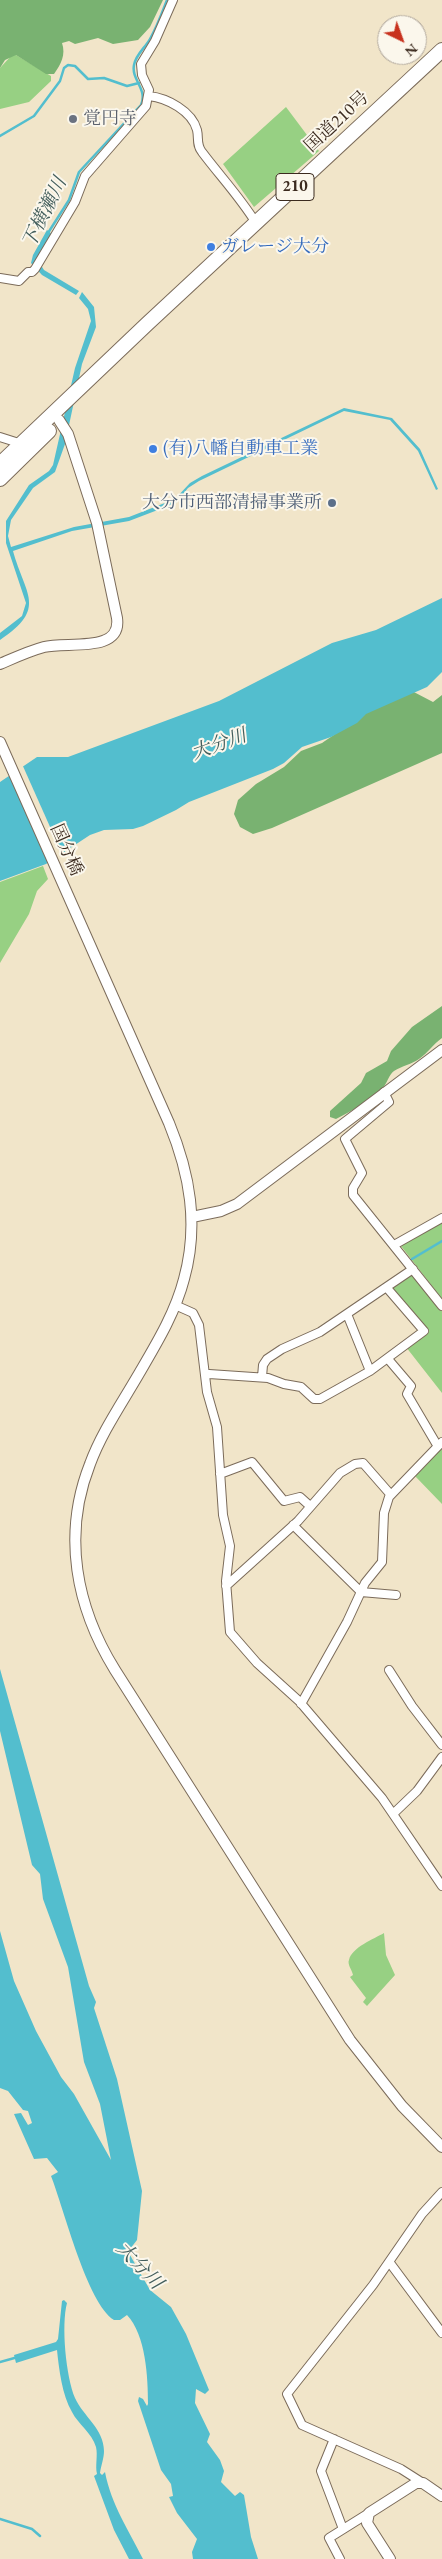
<!DOCTYPE html>
<meta charset="utf-8">
<style>
body{margin:0}
#map{position:relative;width:442px;height:2559px;overflow:hidden;background:#f1e5c9;font-family:"EB Garamond",serif}
canvas{display:block}
.north{position:absolute;left:377px;top:15px;width:50px;height:50px;box-sizing:border-box;background:#fbf7ec;border:1px solid #aea59a;border-radius:50%;rotate:138deg;font-size:14px;font-weight:700;line-height:20px;text-align:center;color:#3b2a1e}
.north::after{content:'';display:block;margin:auto;width:18px;height:22px;background:#c8321e;clip-path:polygon(50% 0,100% 100%,50% 72%,0 100%)}
</style>
<div id="map">
<canvas width="442" height="2559"></canvas>
<div class="north">N</div>
</div>
<script>
const g = document.querySelector('canvas').getContext('2d');
g.lineJoin = 'round';
function fillPath(path, color) {
  g.fillStyle = color;
  g.fill(path, 'evenodd');
}
function trace(path, color, width, dash) {
  g.strokeStyle = color;
  g.lineWidth = width;
  g.lineCap = dash ? 'butt' : 'round';
  g.setLineDash(dash || []);
  g.stroke(path);
}
function label(font, color, halo, rows, align = 'center') {
  g.font = font + ' "EB Garamond","Noto Serif JP",serif';
  g.lineWidth = 4;
  g.setLineDash([]);
  g.textBaseline = 'middle';
  g.strokeStyle = halo;
  g.fillStyle = color;
  for (const [text, x, y, turn = 0] of rows) {
    g.save();
    g.translate(x, y);
    g.rotate((+turn || 0) * Math.PI / 180);
    g.textAlign = isNaN(turn) ? turn : align;
    if (halo) g.strokeText(text, 0, 0);
    g.fillText(text, 0, 0);
    g.restore();
  }
}
fillPath(new Path2D(`
 M12 55H16L51 76V81L29 102 0 109V68Z
 M286 107 319 151 254 207 223 164Z
 M43 866 48 879 37 891 29 914 0 963V882Z
 M442 1220V1299L401 1246 402 1242Z
 M412 1272 442 1310V1393L406 1347 426 1331 389 1288Z
 M442 1446V1504L415 1476 419 1466Z
 M384 1933 386 1955 395 1975 367 2006 363 2002 366 1998 350 1977 353 1975C352 1970 347 1964 349 1960 352 1947 374 1939 384 1933Z`), '#97d083');
fillPath(new Path2D(`
 M0 0H163L150 27 138 40 113 44 98 38 75 44 69 41 62 43C66 55 61 64 54 74H46L16 55 5 60 0 68Z
 M410 690 433 702 442 695V753L272 828 253 834 240 827 234 814 238 800 256 784 284 767 301 751 322 743 366 713Z
 M442 1006V1038C433 1044 428 1053 419 1059 412 1064 402 1066 394 1071 389 1074 387 1084 382 1089 370 1101 351 1111 336 1119L330 1117V1111L361 1083 366 1073 387 1061 391 1051 412 1027Z`), '#79b271');
fillPath(new Path2D(`
 M47 230 52 234 37 259 44 270 79 291 76 295 42 275 31 263 33 255Z
 M82 292 94 307 96 327 82 364 65 444 55 472 33 488 11 520 8 536 11 547 74 527 129 517 175 499 190 483 202 476 344 408 392 418 420 449 438 489 436 490 418 451 390 420 344 411 199 481 188 488 176 503 129 521 72 531 13 551C25 595 48 608 0 640V633L22 616 26 603 6 543V521L29 485 49 471 53 465 75 368 91 321 88 309 79 298Z
 M442 598V672L427 687 366 714 357 723 331 737 302 747 284 763 273 769 189 802 176 810 143 826 133 829 104 830 90 835 46 864 0 881V782L37 757H68L219 701 332 643 376 630Z
 M0 1669 89 1986 96 2002 94 2008 117 2079 142 2191 137 2240 130 2249V2255L150 2290 171 2307 186 2334 209 2390 205 2394 196 2389 195 2403 210 2434 207 2442 220 2460 224 2471 221 2482 235 2496 240 2492 244 2495 251 2537 258 2559H193L192 2552 197 2539 177 2513 169 2497 173 2496 171 2484 161 2470 138 2401 139 2397 143 2399 147 2406 148 2404C148 2378 146 2335 127 2315L120 2320H114C87 2303 64 2209 51 2176L58 2172 47 2158 34 2159 14 2114 21 2113 28 2125 32 2123 28 2111 23 2110 8 2091 0 2088V1931L14 1981 36 2031 61 2077 74 2094 111 2160 100 2104 84 2062 68 1967 43 1899 40 1874 32 1865 0 1731Z
 M64 2300 67 2303C61 2325 66 2377 75 2398 83 2416 104 2429 104 2451 104 2458 101 2466 100 2473L102 2475 105 2472C111 2504 129 2531 143 2559H129L114 2530 94 2476 97 2474C95 2466 98 2455 96 2447 92 2433 78 2424 72 2412 62 2395 59 2369 57 2350L16 2363 14 2355 56 2342 58 2339 62 2301Z`), '#53bece');
fillPath(new Path2D(`
 M22 764 63 856 49 865 8 773Z`), '#f1e5c9');
trace(new Path2D(`
 M0 136 34 116 60 81 64 68 68 65 75 66 88 79 104 78 127 86 139 83
 M48 233 69 200 79 172 141 105C148 89 131 80 134 65 136 54 145 48 150 39 157 27 162 13 167 0
 M412 1259 442 1241
 M0 2362 18 2357
 M0 2519 32 2529 40 2536`), '#53bece', 2.5);
const street = new Path2D(`
 M149 96C167 98 192 111 197 130 199 138 196 145 202 152 220 176 240 197 256 223
 M0 278 19 281 28 272H32L35 269 75 202 85 176 146 106 149 90 142 75 141 64 155 41 173 0
 M0 437 22 444
 M384 1092 389 1102 345 1139 362 1173 353 1188V1195L442 1306
 M394 1245 442 1218
 M175 1305 193 1313 199 1325 207 1392 217 1427 223 1515 230 1546 226 1581 230 1632 257 1663 299 1701 382 1798 442 1886
 M347 1314 370 1371
 M388 1359 411 1386 407 1394 437 1445
 M209 1374 268 1378 284 1384 301 1387 314 1399H320L370 1371 424 1331 387 1288
 M262 1377 263 1365 267 1359 282 1349 320 1332 413 1269
 M220 1474 252 1462 284 1501 300 1497 310 1506
 M293 1525 361 1592 396 1595
 M226 1586 298 1521 340 1473 355 1464 363 1463 391 1495
 M389 1670 412 1706 442 1745
 M301 1704 347 1622 365 1583 382 1562 384 1513 389 1497 442 1442
 M394 1813 417 1791 442 1757
 M390 2263 442 2333
 M334 2439 321 2471 343 2529
 M423 2483 401 2469 302 2425 287 2394 373 2285 422 2214 442 2192
 M340 2559 329 2538 369 2513`);
const secondary = new Path2D(`
 M0 664C14 658 29 651 44 647 66 641 122 654 117 618L97 523 68 434 59 420
 M0 742 169 1123C190 1174 199 1225 184 1279 175 1314 155 1346 137 1377 120 1406 101 1434 90 1464 62 1535 76 1607 115 1670L350 2040 402 2106 442 2147
 M192 1217 221 1211 237 1204 442 1050
 M390 2559 367 2523 369 2513 416 2483H423L442 2496`);
const highway = new Path2D(`
 M0 464 147 324 442 50
 M0 479 49 431`);
trace(street, '#7b6b5a', 10);
trace(secondary, '#7b6b5a', 12);
trace(highway, '#7b6b5a', 16);
trace(street, '#fff', 8);
trace(secondary, '#fff', 10);
trace(highway, '#fff', 14);
for (const [x, y, r, color] of [
 [73,119,5,"#6b7280"],
 [211,247,5,"#3f7fe0"],
 [153,449,5,"#3f7fe0"],
 [332,503,5,"#5c6f8a"]
]) {
  const dot = new Path2D();
  dot.arc(x, y, r, 0, 2 * Math.PI);
  g.fillStyle = color;
  g.fill(dot);
  trace(dot, '#fbf7ec', 2);
}
for (const [x, y, w] of [
 [295,187,38]
]) {
  const box = new Path2D();
  box.roundRect(x - w / 2, y - 13.5, w, 27, 4);
  g.fillStyle = '#fbf7ec';
  g.fill(box);
  trace(box, '#3b2a1e', 1);
}
label('bold 16px', '#3b2a1e', null, [
 ["210",295,187]
]);
label('18px', '#5b616d', '#fbf7ec', [
 ["覚円寺",83,119]
], 'left');
label('18px', '#3b2a1e', '#fbf7ec', [
 ["国道210号",337,122,-43],
 ["国分橋",66,850,66]
]);
label('18px', '#366cbe', '#fbf7ec', [
 ["ガレージ大分",221,247],
 ["(有)八幡自動車工業",163,449]
], 'left');
label('18px', '#4e5e75', '#fbf7ec', [
 ["大分市西部清掃事業所",322,503]
], 'right');
label('italic 19px', '#435e5c', '#fbf7ec', [
 ["下横瀬川",45,213,-64],
 ["大分川",219,745,-20],
 ["大分川",139,2266,46]
]);
</script>
